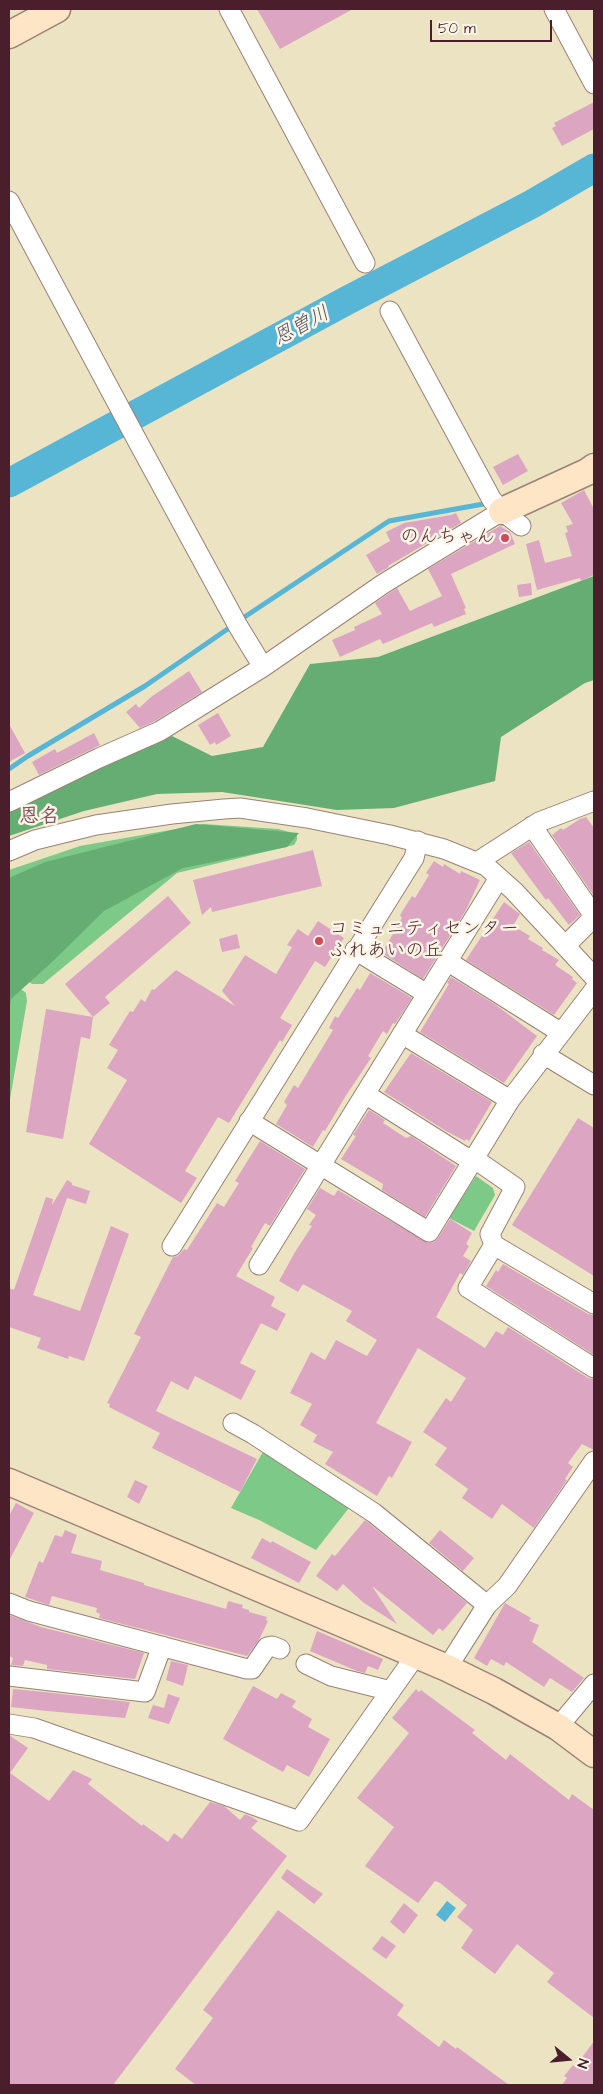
<!DOCTYPE html>
<meta charset="utf-8">
<style>
body{margin:0}
#map{position:relative;width:603px;height:2094px;overflow:hidden;background:#ece3c2;font-family:"Architects Daughter",sans-serif}
canvas{display:block}
.frame{position:absolute;inset:0;border:10px solid #4a1f2b;pointer-events:none}
.north{position:absolute;left:543px;top:2034px;width:50px;height:50px;-webkit-text-stroke:4px #fcf5e5;paint-order:stroke;rotate:107deg;font-size:14px;font-weight:700;line-height:20px;text-align:center;color:#4a1f2b}
.north::after{content:'';display:block;margin:auto;width:18px;height:22px;background:#4a1f2b;clip-path:polygon(50% 0,100% 100%,50% 72%,0 100%)}
.scale{position:absolute;left:430px;top:20px;width:122px;height:22px;box-sizing:border-box;border:2px solid #4a1f2b;border-top:0;padding-left:6px;font-size:15px;line-height:18px;white-space:nowrap;color:#4a1f2b;-webkit-text-stroke:4px #fcf5e5;paint-order:stroke}
</style>
<div id="map">
<canvas width="603" height="2094"></canvas>
<div class="frame"></div>
<div class="north">N</div>
<div class="scale">50 m</div>
</div>
<script>
const g = document.querySelector('canvas').getContext('2d');
g.lineJoin = 'round';
function fillPath(path, color) {
  g.fillStyle = color;
  g.fill(path, 'evenodd');
}
function trace(path, color, width, dash) {
  g.strokeStyle = color;
  g.lineWidth = width;
  g.lineCap = dash ? 'butt' : 'round';
  g.setLineDash(dash || []);
  g.stroke(path);
}
function label(font, color, halo, rows, align = 'center') {
  g.font = font + ' "Architects Daughter","Klee One",sans-serif';
  g.lineWidth = 5;
  g.setLineDash([]);
  g.textBaseline = 'middle';
  g.strokeStyle = halo;
  g.fillStyle = color;
  for (const [text, x, y, turn = 0] of rows) {
    g.save();
    g.translate(x, y);
    g.rotate((+turn || 0) * Math.PI / 180);
    g.textAlign = isNaN(turn) ? turn : align;
    if (halo) g.strokeText(text, 0, 0);
    g.fillText(text, 0, 0);
    g.restore();
  }
}
fillPath(new Path2D(`
 M204 824 278 829 297 834V840L294 845 177 873 43 984H32L9 968V870L80 846Z
 M9 980 26 993 27 1001 9 1105Z
 M476 1176 493 1188 495 1195 474 1231 449 1218Z
 M264 1450 352 1504 316 1550 259 1520 231 1508Z`), '#7dc988');
fillPath(new Path2D(`
 M594 576V680L585 683 501 737 495 781 394 808 337 810 222 792 157 794 84 811 9 836V810L42 792 172 736 212 756 263 747 310 664 378 657Z
 M196 824 299 833 287 847 183 868 104 911 51 963 11 999 9 1012V878L45 862Z`), '#66ad74');
fillPath(new Path2D(`
 M447 1901 456 1908 445 1922 436 1915Z`), '#57b5d5');
trace(new Path2D(`
 M243 618 389 521 489 503
 M9 769 28 756 145 686 232 626`), '#57b5d5', 5);
trace(new Path2D(`
 M9 483 346 301 532 204 594 168`), '#57b5d5', 29);
fillPath(new Path2D(`
 M257 9H353L280 49Z
 M594 102V129L562 146 552 128 556 126 554 123Z
 M518 454 528 471 503 485 493 467Z
 M584 490 594 509V575L581 581 580 578 537 590 526 544 539 540 545 563 572 556 565 533 568 532 566 526 573 524 561 503Z
 M456 513 461 523 388 566 389 567 377 574 366 555 390 541 386 532 404 523 451 515Z
 M500 526 510 532 515 544 451 574 466 608 464 609 466 614 434 627 432 623 383 644 380 639 340 657 332 640 355 630 354 627 382 614 375 603 397 588 410 611 442 596 428 569Z
 M531 583 532 595 519 597 517 585Z
 M189 671 202 692 155 721 140 728 126 712 136 704 139 708 151 697Z
 M218 713 231 736 216 745 215 742 210 745 198 725Z
 M9 724 25 753 9 762Z
 M94 733 100 745 39 775 32 762 55 749 57 753Z
 M586 817 594 828V896L552 835 561 828 563 830 580 819Z
 M529 842 580 915 569 925 548 898 546 900 511 853Z
 M313 850 322 886 212 912 211 907 202 915 193 880Z
 M434 861 443 867 444 864 460 874 461 871 480 880 466 910 423 979 382 953 402 918 400 915 412 896 415 898 429 875 426 873Z
 M168 896 191 923 105 997 110 1003 93 1017 65 984Z
 M504 902 520 914 513 926 530 936 528 939 543 948 542 950 559 960 555 965 573 977 572 979 577 983 554 1015 466 960Z
 M318 921 344 938 325 967 315 961 280 1018 292 1025 282 1042 280 1040 229 1123 218 1117 185 1171 197 1178 181 1203 89 1144 127 1080 107 1068 118 1050 109 1045 130 1011 133 1012 141 999 145 1002 152 989 154 990 176 970 235 1006 222 991 245 955 276 974 292 947 287 945 298 929 308 936Z
 M237 934 240 948 222 952 219 939Z
 M370 973 412 998 395 1024 393 1023 387 1034 383 1031 368 1056 371 1058 345 1097 325 1131 323 1130 313 1147 276 1124 287 1105 284 1102 294 1085 298 1088 333 1030 329 1028 335 1016 338 1018 357 988 360 990Z
 M451 977 496 1005 537 1036 504 1083 420 1032 449 984 447 983Z
 M46 1009 93 1017 90 1039 81 1037 63 1139 26 1132Z
 M411 1053 492 1102 469 1141 466 1139 465 1141 446 1131 384 1092Z
 M369 1110 385 1120 383 1123 406 1138 411 1136 456 1166 425 1217 382 1190 383 1184 341 1159 356 1136 353 1135Z
 M578 1118 594 1128V1276L512 1225Z
 M260 1141 305 1169 270 1226 265 1223 251 1247 253 1248 236 1276 275 1297 271 1306 286 1314 277 1331 261 1323 240 1363 256 1371 241 1400 195 1376 188 1390 171 1381 156 1411 257 1459 240 1492 152 1448 160 1433 109 1407 110 1404 107 1403 141 1337 134 1334 173 1257 178 1256 184 1249 187 1250 217 1203 224 1207 239 1183 235 1181Z
 M67 1180 72 1183V1185L90 1191 86 1204 67 1198 33 1295 80 1311 111 1226 129 1234 84 1361 69 1356 68 1359 37 1348 41 1338 9 1327V1288L14 1290 46 1197 53 1199 52 1205Z
 M320 1188 334 1196 338 1190 428 1243 434 1242 438 1238 450 1219 472 1233 466 1244 469 1246 463 1256 471 1261 463 1275 460 1273 436 1317 485 1348 496 1331 503 1335 508 1327 588 1378 594 1379V1450L582 1444 568 1463 573 1467 565 1479 567 1480 534 1528 502 1504 492 1519 462 1498 468 1489 435 1465 447 1448 423 1432 446 1398 451 1402 466 1378 418 1348 376 1423 412 1442 392 1478 389 1476 377 1496 325 1464 333 1452 313 1442 317 1435 300 1425 312 1404 290 1393 311 1352 325 1360 336 1340 367 1356 377 1340 346 1321 352 1311 303 1284 298 1292 279 1281 295 1252 312 1226 309 1225 316 1215 307 1209Z
 M503 1264 588 1314 594 1315V1355L486 1286 496 1270 498 1272Z
 M135 1480 148 1486 139 1504 127 1497Z
 M16 1503 34 1513 9 1561V1516Z
 M365 1520 467 1603 443 1631 439 1628 433 1635 372 1586 397 1624 364 1603 343 1584 337 1591 316 1576 332 1554 335 1556Z
 M65 1530 77 1535 71 1553 102 1561 100 1570 144 1583V1585L226 1609 228 1601 243 1605 242 1608 249 1610V1612L267 1617 266 1620 268 1621 259 1640 247 1656 99 1618 100 1614 96 1612 97 1608 52 1596 49 1605 25 1597 39 1561 43 1563 55 1535 62 1537Z
 M440 1530 474 1558 463 1571 429 1543Z
 M262 1538 271 1543 272 1541 311 1562 299 1583 251 1558Z
 M505 1603 531 1618 529 1621 539 1625 532 1642 584 1678 572 1692 550 1678 544 1687 506 1662 504 1666 491 1659 487 1666 474 1658Z
 M9 1615 41 1627 144 1653 135 1679 47 1669V1665L25 1660 23 1666 11 1665 13 1658 9 1656Z
 M317 1631 383 1659 378 1670 368 1666 365 1673 357 1671 310 1651Z
 M171 1661 188 1665 183 1686 166 1680Z
 M253 1686 277 1699 281 1693 296 1701 292 1707 312 1719 308 1727 330 1739 309 1777 287 1765 283 1772 223 1739Z
 M13 1689 45 1692 130 1702 125 1718 47 1711 11 1707Z
 M416 1689 419 1692 421 1690 475 1730 472 1733 506 1760 510 1754 569 1800 572 1794 594 1810V2018L547 1982 554 1973 517 1944 495 1974 461 1948 473 1930 457 1917 467 1905 440 1883 435 1881 418 1903 365 1866 394 1827 357 1798 409 1733 392 1718Z
 M168 1694 180 1698 169 1724 148 1718 153 1705 164 1708Z
 M9 1735 28 1748 10 1773 49 1801 73 1770 92 1779 88 1784 142 1826 143 1824 168 1842 174 1833 182 1839 210 1802 224 1806 240 1820 245 1814 252 1817 258 1821 251 1828 287 1856 113 2085H9Z
 M287 1869 323 1894 314 1904 281 1878Z
 M404 1903 418 1915 404 1934 390 1922Z
 M278 1910 404 2005 397 2015 439 2047 444 2040 456 2049 457 2047 509 2085H196L175 2069 213 2018 203 2010Z
 M382 1936 396 1946 386 1959 372 1949Z
 M594 2041V2085H562L567 2078 564 2076 573 2065 575 2066 578 2063Z`), '#dca6c3');
const street = new Path2D(`
 M229 9 365 263
 M554 9 594 84
 M9 201 138 442 238 626 263 667
 M390 311 492 500 502 511 521 526
 M9 802 99 758 160 731 263 667 383 584 502 511
 M532 826 592 913 590 921 565 946
 M9 851 35 840 96 825 172 814 224 809 240 808 307 818 390 835 444 849 486 866 514 891 594 977
 M477 862 539 822 594 801
 M355 950 427 994
 M447 961 560 1032
 M402 1034 510 1100
 M543 1054 594 1085
 M365 1094 473 1162H479L515 1187 490 1234 494 1245 594 1304
 M249 1121 429 1232 510 1100 594 990
 M494 1245 468 1288 594 1368
 M172 1246 414 858 418 841
 M259 1265 499 878
 M233 1423 253 1434 374 1513 487 1605
 M9 1603 29 1611 247 1669H252L267 1647 272 1646 280 1649
 M306 1664 331 1676 391 1691
 M447 1668 487 1605 507 1586 594 1461
 M9 1676 145 1692 162 1646
 M9 1724 34 1728 299 1821 416 1655
 M558 1727 594 1684`);
const secondary = new Path2D(`
 M9 35 57 9
 M502 511 587 472 594 467
 M9 1482 447 1668 494 1691 558 1727 594 1754`);
trace(street, '#9b8176', 21);
trace(secondary, '#9b8176', 29);
trace(street, '#fff', 19);
trace(secondary, '#fde5c5', 26);
for (const [x, y, r, color] of [
 [505,538,5,"#d1495b"],
 [319,941,5,"#d1495b"]
]) {
  const dot = new Path2D();
  dot.arc(x, y, r, 0, 2 * Math.PI);
  g.fillStyle = color;
  g.fill(dot);
  trace(dot, '#fcf5e5', 2);
}
label('19px', '#4a1f2b', '#fcf5e5', [
 ["のんちゃん",495,538],
 ["コミュニティセンター",329,930,"left"],
 ["ふれあいの丘",329,952,"left"]
], 'right');
label('italic 20px', '#4f5466', '#fcf5e5', [
 ["恩曽川",302,327,-28]
]);
label('bold 20px', '#7d4e60', '#fcf5e5', [
 ["恩名",39,818]
]);
</script>
